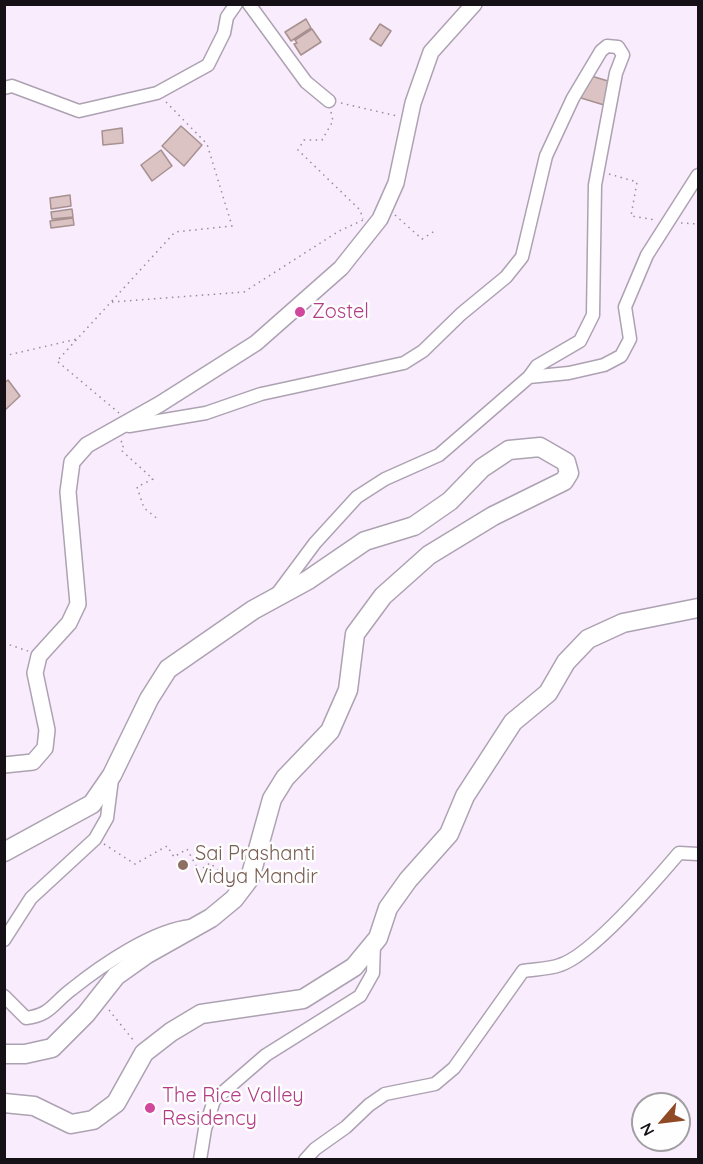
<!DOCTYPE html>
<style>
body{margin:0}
#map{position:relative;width:703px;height:1164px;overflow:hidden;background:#f8ecfd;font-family:Quicksand,sans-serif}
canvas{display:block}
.frame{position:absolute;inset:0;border:6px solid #151117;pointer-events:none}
.north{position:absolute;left:631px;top:1092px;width:60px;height:60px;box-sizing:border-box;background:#fefefe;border:2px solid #a19fa2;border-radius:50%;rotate:242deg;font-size:16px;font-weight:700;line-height:24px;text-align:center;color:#151117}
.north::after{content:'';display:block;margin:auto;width:21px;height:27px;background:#904925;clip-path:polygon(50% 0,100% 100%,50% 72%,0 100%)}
</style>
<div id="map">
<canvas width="703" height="1164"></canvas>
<div class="frame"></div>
<div class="north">N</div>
</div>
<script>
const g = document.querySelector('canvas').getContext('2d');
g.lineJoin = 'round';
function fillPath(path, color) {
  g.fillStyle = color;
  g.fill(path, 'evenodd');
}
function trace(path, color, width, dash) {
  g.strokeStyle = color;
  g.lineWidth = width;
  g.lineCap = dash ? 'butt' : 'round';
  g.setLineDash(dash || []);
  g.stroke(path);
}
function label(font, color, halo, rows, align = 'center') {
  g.font = font + ' Quicksand,sans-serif';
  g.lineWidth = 5;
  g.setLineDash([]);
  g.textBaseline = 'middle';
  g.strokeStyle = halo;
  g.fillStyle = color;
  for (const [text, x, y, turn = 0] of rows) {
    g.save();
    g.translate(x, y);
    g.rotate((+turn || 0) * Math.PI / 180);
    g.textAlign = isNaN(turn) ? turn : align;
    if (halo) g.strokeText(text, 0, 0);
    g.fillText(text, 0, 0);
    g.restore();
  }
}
const building = new Path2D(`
 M306 19 311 28 291 41 285 32Z
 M380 24 391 31 381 46 370 39Z
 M312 29 321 42 301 55 294 44 297 43 295 40Z
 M588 75 608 81 604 105 581 98Z
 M181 126 202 145 184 166 162 146Z
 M122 128 123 143 103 145 102 131Z
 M161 150 172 166 152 181 141 165Z
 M70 195 71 206 51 209 50 198Z
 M72 209 73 217 52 219 51 212Z
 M73 218 74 225 51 228 50 221Z
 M8 380 20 396 4 411V383Z`);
fillPath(building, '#dac3c2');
trace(building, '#a79190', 1.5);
const minor = new Path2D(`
 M249 4 306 82 329 101
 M4 88 12 86 79 111 157 93 208 65 224 33 227 17 236 4
 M529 377 569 373 604 365 621 356 630 339 625 307 647 255 698 175
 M129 426 206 413 261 394 404 363 423 351 461 314 506 277 522 257 546 156 573 98 601 51 607 46 618 47 623 55 616 73 595 185 593 315 580 341 537 366 529 377 439 455 385 479 357 497 315 543 277 594
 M4 940 31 898 95 839 107 818 112 779
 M4 996 26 1018C51 1015 53 1003 72 989 102 965 153 930 191 926
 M200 1160 205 1129 214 1100 266 1055 360 996 373 973 374 943
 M305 1160 315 1149 346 1127 369 1105 385 1094 435 1084 454 1068 523 971C535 969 549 969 560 965 592 955 656 880 679 853L698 854`);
const major = new Path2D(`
 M4 765 33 762 45 748 47 730 35 673 39 656 69 623 78 604 68 492 72 462 87 445 160 404 256 343 341 268 380 219 396 183 413 103 431 52 474 4`);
const highway = new Path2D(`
 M4 852 92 804 112 775 149 699 168 669 253 610 308 580 365 541 414 526 450 501 482 468 509 450 540 447 566 462 569 473 564 481 493 516 429 555 383 596 355 634 348 690 330 731 285 778 272 799 250 878 234 899 211 918 147 954 116 976 86 1014 52 1048 25 1054H4
 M4 1103 34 1106 71 1124 93 1120 116 1103 144 1053 171 1032 201 1014 303 999 354 967 378 938 388 908 408 880 449 834 465 796 513 722 548 693 566 662 588 639 623 623 698 608`);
trace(minor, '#ada2b2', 15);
trace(major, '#ada2b2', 18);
trace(highway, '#ada2b2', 21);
trace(new Path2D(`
 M341 103 397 116
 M331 112 333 121 322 140H304L298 150 360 210 363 219
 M609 174 637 182 631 216 656 220
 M395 215 422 239 436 230
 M681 223 698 224
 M112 302 244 292 339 231 363 220
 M4 356 77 339
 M119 413 57 361 175 232 232 226 207 144 166 102
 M121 441 124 445 121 450 153 479 137 487 144 508 159 520
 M4 643 28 651
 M104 844 135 864 167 846 174 857 187 849 199 871 210 863 229 880
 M109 1010 134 1041`), '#958d99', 1.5, [1.5, 4.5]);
trace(minor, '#fff', 12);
trace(major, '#fff', 15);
trace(highway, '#fff', 18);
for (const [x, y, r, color] of [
 [300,312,6,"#d1479c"],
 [183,865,6,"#8d6e63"],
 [150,1108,6,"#d1479c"]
]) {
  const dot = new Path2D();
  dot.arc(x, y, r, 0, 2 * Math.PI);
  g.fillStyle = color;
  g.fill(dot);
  trace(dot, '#fefefe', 2);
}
label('20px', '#b23c85', '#fefefe', [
 ["Zostel",312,312],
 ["The Rice Valley",162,1096],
 ["Residency",162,1119]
], 'left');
label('20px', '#785e54', '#fefefe', [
 ["Sai Prashanti",195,854],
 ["Vidya Mandir",195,877]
], 'left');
</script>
